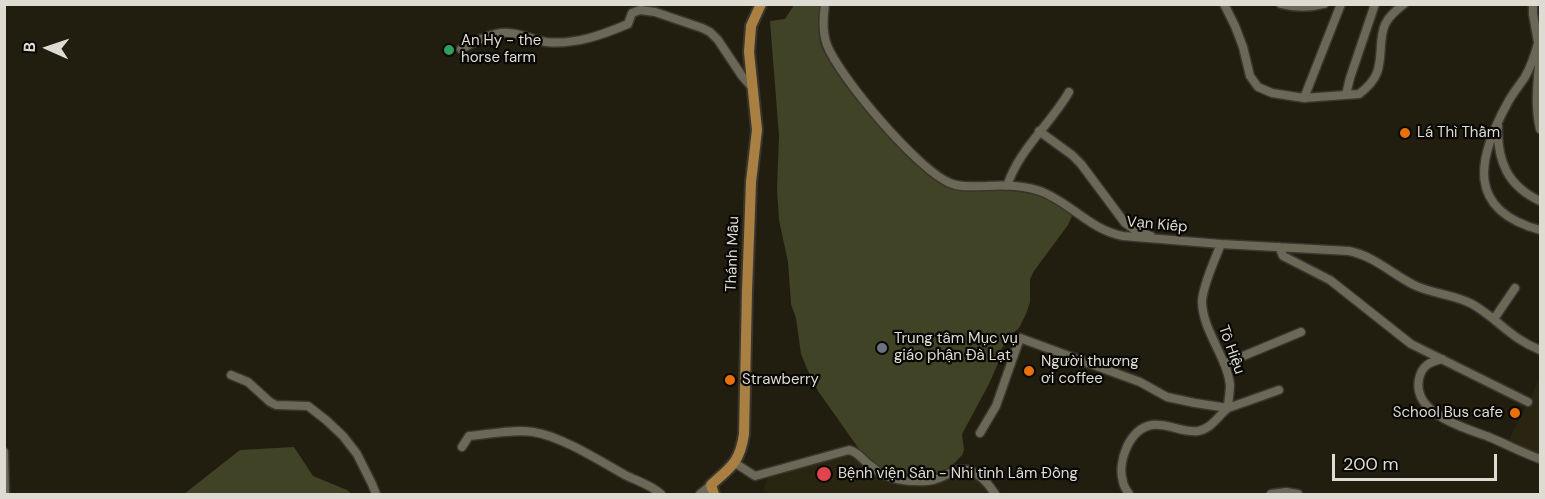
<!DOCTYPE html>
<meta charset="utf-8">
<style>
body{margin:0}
#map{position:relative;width:1545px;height:499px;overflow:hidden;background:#211e10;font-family:"DM Sans",sans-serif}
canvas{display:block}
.frame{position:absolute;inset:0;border:6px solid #dddbd2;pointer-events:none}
.north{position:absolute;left:18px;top:18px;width:60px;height:60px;-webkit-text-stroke:4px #090804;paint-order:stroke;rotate:273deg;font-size:16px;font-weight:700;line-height:24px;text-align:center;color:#dddbd2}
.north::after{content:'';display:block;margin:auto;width:21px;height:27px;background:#dddbd2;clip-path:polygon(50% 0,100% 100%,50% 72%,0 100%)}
.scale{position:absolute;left:1332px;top:454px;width:165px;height:27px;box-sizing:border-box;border:3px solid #dddbd2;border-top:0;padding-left:8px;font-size:18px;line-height:21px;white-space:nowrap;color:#dddbd2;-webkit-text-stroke:4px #090804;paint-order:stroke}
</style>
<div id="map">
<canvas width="1545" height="499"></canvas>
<div class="frame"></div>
<div class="north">B</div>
<div class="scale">200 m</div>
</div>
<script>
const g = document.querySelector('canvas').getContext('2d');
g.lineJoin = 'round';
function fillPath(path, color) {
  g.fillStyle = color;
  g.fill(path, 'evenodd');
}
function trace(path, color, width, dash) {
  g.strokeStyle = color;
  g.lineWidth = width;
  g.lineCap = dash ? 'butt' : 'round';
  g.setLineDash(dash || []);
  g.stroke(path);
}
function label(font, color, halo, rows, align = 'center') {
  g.font = font + ' "DM Sans",sans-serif';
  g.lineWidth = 4.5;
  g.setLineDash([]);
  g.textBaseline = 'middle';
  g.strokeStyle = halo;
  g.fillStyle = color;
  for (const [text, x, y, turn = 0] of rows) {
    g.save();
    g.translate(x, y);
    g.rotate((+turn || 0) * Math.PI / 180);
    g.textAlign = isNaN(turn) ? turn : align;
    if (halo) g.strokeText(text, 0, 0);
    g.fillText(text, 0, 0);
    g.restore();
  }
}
fillPath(new Path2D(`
 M1539 380 1540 381V455L1508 442Z
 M849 453 855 455 866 468 880 477 913 485 922 486 930 485 945 480 958 474 964 473 976 479 989 494H771L763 491 769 475Z`), '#2a2510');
fillPath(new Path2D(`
 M794 5H820C819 18 817 32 821 45 833 78 915 174 947 187 960 192 974 191 988 190 1016 190 1053 193 1072 216L1068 225 1034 271 1030 279V302L1026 314 1019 328 1009 336 1001 350 998 363 989 384 962 434 964 450 962 455 950 468 932 476 917 477 903 476 894 474 877 466 859 449 818 391 808 371 801 354 796 318 791 304 788 262 779 220 777 189 779 136 770 21 785 19Z
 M294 447 313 476 347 490 352 494H184L240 450Z`), '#404325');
trace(new Path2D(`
 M4 6 6 4`), '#50687d', 1.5);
const minor = new Path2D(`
 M825 4C823 18 822 32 827 45 840 78 918 170 950 183 961 188 974 186 986 186 1003 185 1023 185 1040 191 1070 202 1090 230 1123 236L1221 244 1349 251C1374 256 1392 274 1414 285 1432 294 1454 294 1472 304 1497 318 1511 339 1540 350
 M1224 4 1235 26 1243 47 1250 76 1258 87 1272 93 1304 98 1359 94C1379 79 1380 68 1381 44 1382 36 1382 28 1387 21 1391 14 1398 9 1404 4
 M1281 4C1296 8 1309 8 1324 4
 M1533 4V14L1539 48
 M1538 43C1535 55 1531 66 1525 77 1519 86 1512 94 1507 104 1477 159 1466 210 1540 230
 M461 49C474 42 494 31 509 33 522 34 534 40 546 42 575 45 602 35 628 24L632 13 640 10 655 12 702 28 710 32 718 40 742 76 751 86
 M1540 54C1538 79 1534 104 1540 129
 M1346 95 1350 78 1375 4
 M1304 98 1341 4
 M1498 126C1497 162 1508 186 1540 201
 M1039 131 1072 155 1081 164 1125 223 1135 230 1151 236
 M1007 186C1019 149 1050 125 1069 92
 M1279 247 1283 256 1330 280 1411 344 1528 402
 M1494 319 1515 288
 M1442 359C1430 362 1422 365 1419 379 1412 414 1465 428 1489 437 1506 444 1523 453 1540 459
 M1224 364 1301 332
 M231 375 248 382 270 402 276 405 308 406 326 420 343 436 357 454 372 484 376 494
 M980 433 996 406 1020 338 1140 382 1167 397 1195 403 1228 408 1279 390
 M462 447 469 436C490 434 513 429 533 432 561 436 600 461 625 475 637 481 651 485 661 494
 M4 452 5 494
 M735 463 755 476 849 450C859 452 863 461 871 466 881 475 896 480 910 481 917 481 925 482 933 480 942 478 950 472 959 470 974 466 988 483 995 494
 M700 494 711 485
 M1129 494C1127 491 1124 487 1123 482 1117 462 1129 429 1152 425 1168 423 1183 433 1198 431 1211 429 1218 416 1228 408 1228 401 1230 393 1230 385 1227 357 1202 330 1202 301 1203 285 1215 259 1221 244
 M1271 494 1286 492 1298 494`);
const major = new Path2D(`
 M714 494 711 485C731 467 740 462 744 434L747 291 751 182 757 130 749 52 751 26 761 4`);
trace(minor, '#39362f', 11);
trace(major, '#39362f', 14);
trace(minor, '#6c6858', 8);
trace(major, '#a98041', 10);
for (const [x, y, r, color] of [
 [449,50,6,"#2e9e5b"],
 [1405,133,6,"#e8710a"],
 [882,348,6,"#6b7280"],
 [1029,371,6,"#e8710a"],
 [730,380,6,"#e8710a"],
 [1515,413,6,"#e8710a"],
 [824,474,8,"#e0444e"]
]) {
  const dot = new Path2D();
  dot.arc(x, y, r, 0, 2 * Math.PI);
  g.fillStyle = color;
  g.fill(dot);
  trace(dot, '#090804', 2);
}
label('15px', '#dddbd2', '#090804', [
 ["An Hy - the",461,41],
 ["horse farm",461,58],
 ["Lá Thì Thầm",1417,133],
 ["Trung tâm Mục vụ",894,339],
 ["giáo phận Đà Lạt",894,356],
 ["Người thương",1041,362],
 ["ơi coffee",1041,379],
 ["Strawberry",742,380],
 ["School Bus cafe",1503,413,"right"],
 ["Bệnh viện Sản - Nhi tỉnh Lâm Đồng",838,474]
], 'left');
label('15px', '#dddbd2', '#090804', [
 ["Vạn Kiếp",1157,225,5],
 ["Thánh Mẫu",733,254,-88],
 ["Tô Hiệu",1231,350,70]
]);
</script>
